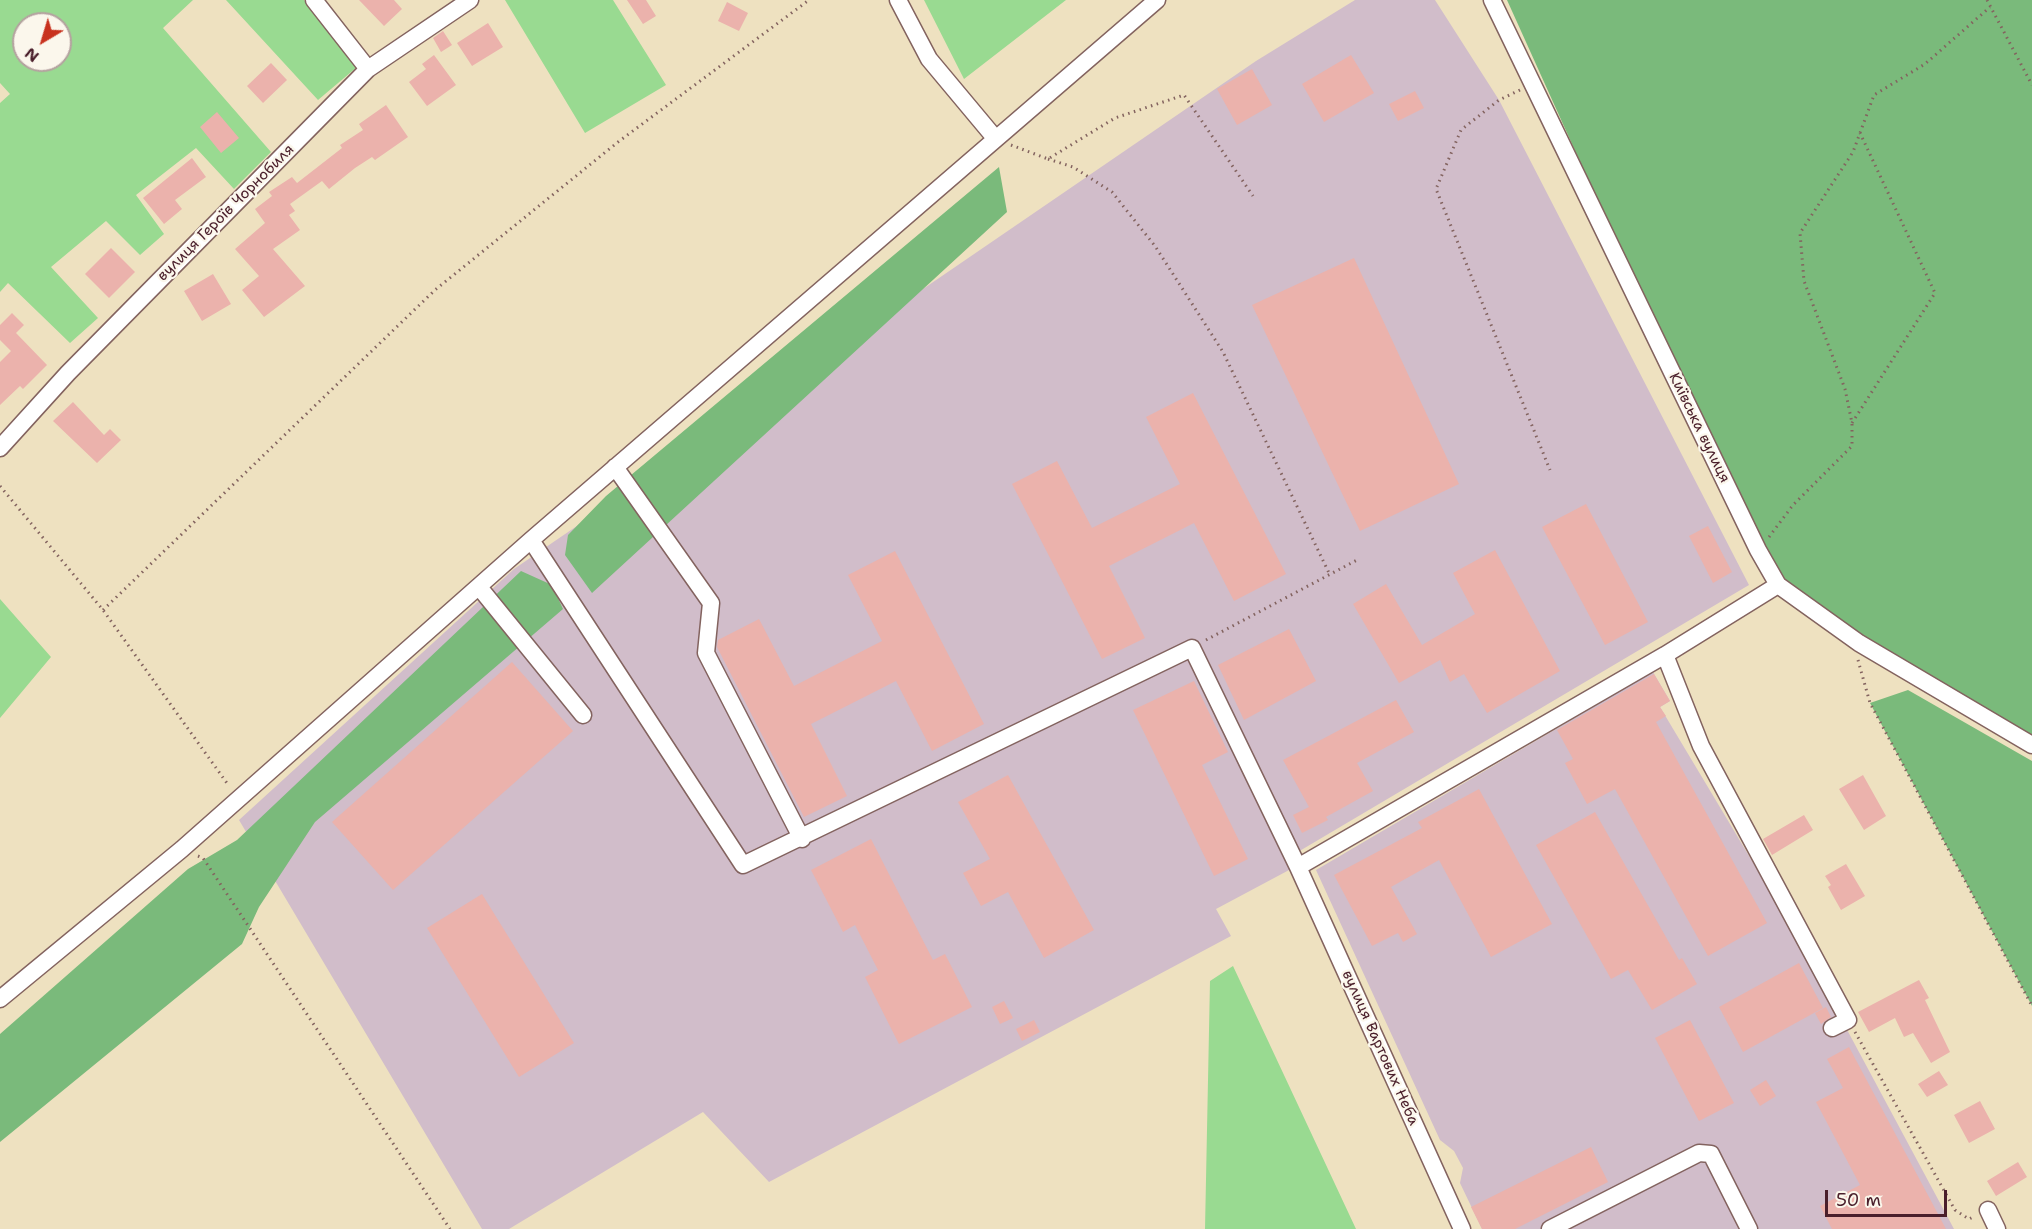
<!DOCTYPE html>
<meta charset="utf-8">
<style>
body{margin:0}
#map{position:relative;width:2032px;height:1229px;overflow:hidden;background:#eee1c0;font-family:"Shantell Sans",sans-serif}
canvas{display:block}
.north{position:absolute;left:12px;top:12px;width:60px;height:60px;box-sizing:border-box;background:#fbf7ec;border:2px solid #b4a19f;border-radius:50%;rotate:218deg;font-size:16px;font-weight:700;line-height:24px;text-align:center;color:#4a1f2b}
.north::after{content:'';display:block;margin:auto;width:21px;height:27px;background:#c8321e;clip-path:polygon(50% 0,100% 100%,50% 72%,0 100%)}
.scale{position:absolute;left:1825px;top:1190px;width:122px;height:27px;box-sizing:border-box;border:3px solid #4a1f2b;border-top:0;padding-left:8px;font-size:18px;line-height:21px;white-space:nowrap;color:#4a1f2b;-webkit-text-stroke:4px #fbf7ec;paint-order:stroke}
</style>
<div id="map">
<canvas width="2032" height="1229"></canvas>
<div class="north">N</div>
<div class="scale">50 m</div>
</div>
<script>
const g = document.querySelector('canvas').getContext('2d');
g.lineJoin = 'round';
function fillPath(path, color) {
  g.fillStyle = color;
  g.fill(path, 'evenodd');
}
function trace(path, color, width, dash) {
  g.strokeStyle = color;
  g.lineWidth = width;
  g.lineCap = dash ? 'butt' : 'round';
  g.setLineDash(dash || []);
  g.stroke(path);
}
function label(font, color, halo, rows, align = 'center') {
  g.font = font + ' "Shantell Sans",sans-serif';
  g.lineWidth = 4.5;
  g.setLineDash([]);
  g.textBaseline = 'middle';
  g.strokeStyle = halo;
  g.fillStyle = color;
  for (const [text, x, y, turn = 0] of rows) {
    g.save();
    g.translate(x, y);
    g.rotate((+turn || 0) * Math.PI / 180);
    g.textAlign = isNaN(turn) ? turn : align;
    if (halo) g.strokeText(text, 0, 0);
    g.fillText(text, 0, 0);
    g.restore();
  }
}
fillPath(new Path2D(`
 M1355 0H1435L1499 100 1749 585 1286 859 1291 869 1216 909 1231 936 769 1182 703 1112 509 1229H482L239 820 514 569 1256 61Z
 M1653 672 1670 701 1660 707 1794 931 1954 1229H1482L1460 1183 1463 1168 1454 1151 1440 1140 1316 870Z`), '#d1bdca');
fillPath(new Path2D(`
 M0 0H193L163 28 271 152 234 189 196 148 136 195 164 234 140 255 106 221 51 267 98 318 70 343 8 283 0 292V103L10 94 0 83ZM24 24H60V60H24Z
 M226 0H304L357 67 318 100Z
 M505 0H613L666 85 585 133Z
 M924 0H1066L964 79Z
 M0 599 51 657 0 718Z
 M1233 966 1356 1229H1205L1210 981Z`), '#99da91');
fillPath(new Path2D(`
 M1507 0H2032V743L1778 585 1744 525Z
 M999 167 1007 212 592 593 565 555 568 535 606 496Z
 M521 571 552 585 563 609 315 822 259 907 242 944 0 1142V1034L188 869 237 840Z
 M1908 690 2032 761V1006L1870 703Z`), '#7aba7b');
fillPath(new Path2D(`
 M359 0H394L402 9 384 26Z
 M627 0H646L656 16 643 24Z
 M727 2 748 13 739 31 718 21Z
 M488 23 503 47 472 66 457 43Z
 M443 31 452 45 441 52 433 38Z
 M434 55 456 85 427 106 409 82 426 69 422 64Z
 M1351 55 1374 93 1324 122 1302 84Z
 M271 63 287 80 263 103 247 86Z
 M1252 69 1272 105 1237 125 1217 89Z
 M1415 91 1424 108 1398 121 1389 104Z
 M386 105 408 137 375 160 372 157 355 168 329 189 322 181 290 204 295 211 289 215 300 230 273 249 305 286 264 317 242 290 259 276 235 249 265 223 255 209 272 196 269 192 292 177 297 183 342 148 340 145 363 130 359 124Z
 M217 112 239 138 221 153 200 127Z
 M192 158 206 177 175 200 182 209 164 224 143 198Z
 M111 248 135 272 109 298 85 274Z
 M1354 258 1459 484 1360 531 1252 305Z
 M213 274 231 304 202 321 184 291Z
 M12 313 24 325 16 333 47 365 23 389 20 386 0 405V362L11 351 0 340V325Z
 M1193 393 1286 574 1234 601 1194 523 1109 566 1145 638 1102 659 1012 484 1057 461 1092 528 1180 484 1146 417Z
 M73 402 104 435 110 429 121 440 97 463 53 421Z
 M1586 504 1648 622 1605 645 1542 527Z
 M1708 526 1732 572 1713 583 1689 536Z
 M1495 550 1560 671 1487 713 1464 674 1450 682 1440 660 1399 683 1353 604 1386 584 1422 645 1475 614 1453 573Z
 M895 551 984 724 932 751 896 681 811 724 847 796 804 817 717 647 718 640 759 619 794 686 882 641 848 575Z
 M1289 629 1316 681 1244 720 1218 665Z
 M512 662 573 731 393 890 332 822Z
 M1654 674 1670 701 1660 707 1666 716 1656 722 1767 923 1708 956 1615 789 1587 804 1565 763 1573 759 1557 730Z
 M1194 681 1228 752 1202 765 1248 859 1214 876 1133 710Z
 M1396 700 1414 732 1357 763 1373 791 1326 817 1328 820 1302 833 1293 815 1309 807 1283 760Z
 M1008 775 1094 930 1044 958 1008 892 981 906 963 873 990 859 958 802Z
 M1863 775 1886 816 1864 830 1839 789Z
 M1479 789 1552 924 1491 957 1439 860 1391 887 1417 934 1403 942 1398 933 1372 946 1334 875 1422 828 1418 822Z
 M1595 812 1679 960 1682 958 1697 984 1652 1010 1628 970 1611 979 1536 845Z
 M1804 815 1813 830 1772 855 1763 839Z
 M871 839 933 960 945 954 972 1007 899 1044 865 977 878 970 855 925 843 932 811 870Z
 M1846 864 1865 896 1841 910 1828 887 1831 885 1825 876Z
 M482 894 574 1043 519 1077 427 928Z
 M1799 963 1823 1008 1743 1052 1719 1007Z
 M1919 980 1929 998 1925 1000 1950 1052 1931 1063 1913 1033 1904 1037 1895 1018 1869 1032 1858 1012Z
 M1004 1001 1013 1018 1000 1024 992 1007Z
 M1826 1007 1831 1017 1821 1024 1815 1013Z
 M1034 1020 1040 1032 1022 1041 1016 1029Z
 M1690 1020 1734 1103 1699 1121 1655 1038Z
 M1849 1047 1946 1229H1832L1820 1206 1860 1185 1816 1102 1843 1088 1827 1059Z
 M1939 1071 1948 1085 1927 1097 1918 1084Z
 M1766 1080 1776 1096 1760 1106 1750 1090Z
 M1980 1101 1995 1129 1969 1143 1954 1115Z
 M1591 1147 1608 1182 1515 1229H1482L1471 1207Z
 M2018 1162 2027 1177 1996 1196 1987 1181Z`), '#ebb2ac');
const minor = new Path2D(`
 M314 0 368 69
 M898 0 929 59 995 138
 M1492 0 1758 550 1778 585 1859 643 2032 745
 M0 448 68 373 368 69 470 0
 M615 467 711 603 706 653 802 839
 M531 540 743 865 1192 648 1298 867 1462 1229
 M479 587 583 715
 M1665 655 1701 746 1848 1020 1832 1028
 M1298 867 1665 655 1778 585
 M0 999 182 849 531 540 1157 0
 M1988 1210 1997 1229
 M1550 1229 1699 1153 1711 1154 1749 1229`);
trace(minor, '#83635f', 19);
trace(new Path2D(`
 M1987 0 2032 85
 M1520 90 1499 100 1461 130 1436 189 1550 470
 M1011 145 1048 159 1115 118 1184 95 1253 196
 M1048 159 1073 167 1112 192 1155 246 1223 352 1329 573
 M1852 423 1935 293 1860 133
 M0 486 103 610 229 786
 M1769 537 1793 505 1852 446V423L1845 389 1804 281 1800 233 1853 152 1874 95 1925 64 1990 7
 M103 610 435 290 618 142 809 0
 M1206 640 1357 560
 M1858 660 1870 703 2032 1006
 M198 856 203 858 450 1229
 M1855 1032 1955 1210 1969 1219 1975 1216`), '#83635f', 3, [1.5, 4.5]);
trace(minor, '#fff', 16);
label('15px', '#4a1f2b', '#fbf7ec', [
 ["вулиця Героїв Чорнобиля",226,213,-45],
 ["Київська вулиця",1699,428,64],
 ["вулиця Вартових Неба",1380,1048,66]
]);
</script>
